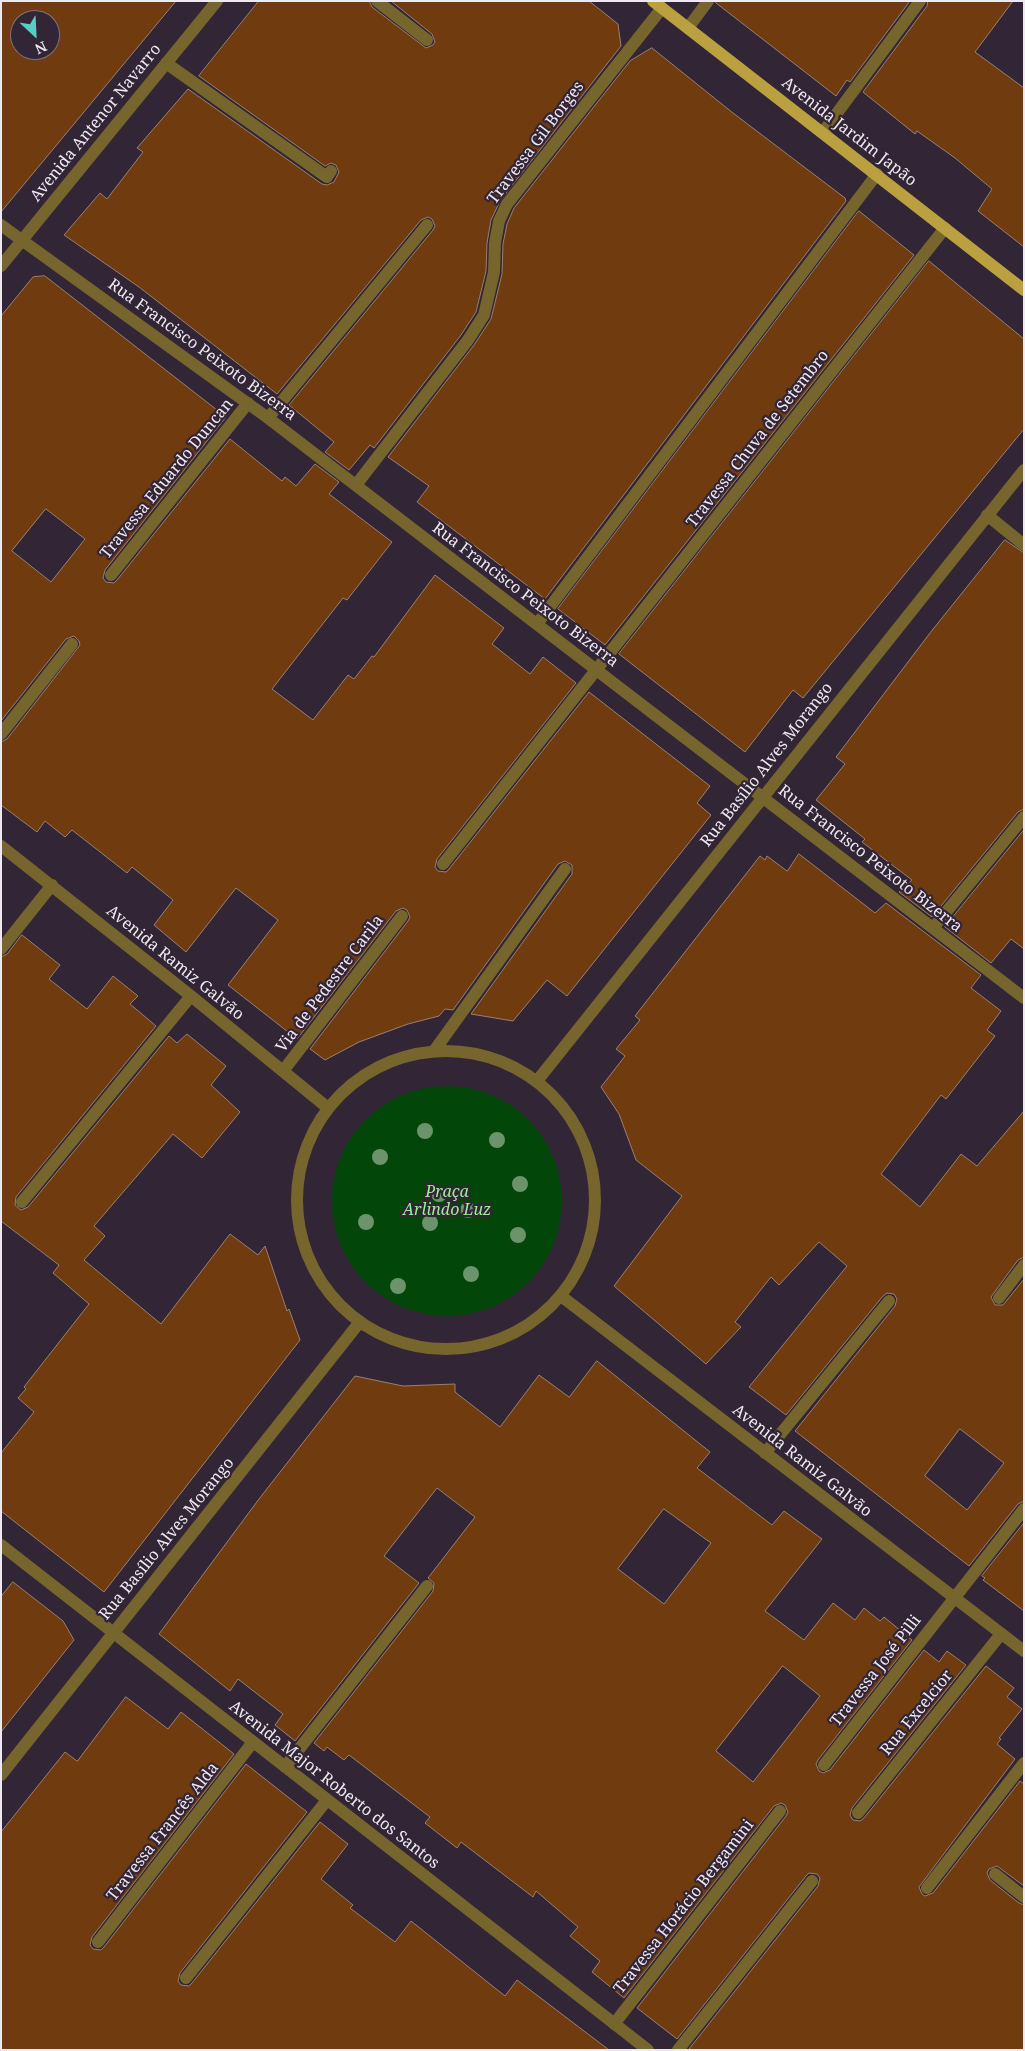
<!DOCTYPE html>
<meta charset="utf-8">
<style>
body{margin:0}
#map{position:relative;width:1025px;height:2051px;overflow:hidden;background:#322535;font-family:"Noto Serif",serif}
canvas{display:block}
.frame{position:absolute;inset:0;border:2px solid #efe7f2;pointer-events:none}
.north{position:absolute;left:10px;top:10px;width:50px;height:50px;box-sizing:border-box;background:#322535;border:1px solid #7e7381;border-radius:50%;rotate:155deg;font-size:14px;font-weight:700;line-height:20px;text-align:center;color:#efe7f2}
.north::after{content:'';display:block;margin:auto;width:18px;height:22px;background:#56cec3;clip-path:polygon(50% 0,100% 100%,50% 72%,0 100%)}
</style>
<div id="map">
<canvas width="1025" height="2051"></canvas>
<div class="frame"></div>
<div class="north">N</div>
</div>
<script>
const g = document.querySelector('canvas').getContext('2d');
g.lineJoin = 'round';
function fillPath(path, color) {
  g.fillStyle = color;
  g.fill(path, 'evenodd');
}
function trace(path, color, width, dash) {
  g.strokeStyle = color;
  g.lineWidth = width;
  g.lineCap = dash ? 'butt' : 'round';
  g.setLineDash(dash || []);
  g.stroke(path);
}
function label(font, color, halo, rows, align = 'center') {
  g.font = font + ' "Noto Serif",serif';
  g.lineWidth = 4.5;
  g.setLineDash([]);
  g.textBaseline = 'middle';
  g.strokeStyle = halo;
  g.fillStyle = color;
  for (const [text, x, y, turn = 0] of rows) {
    g.save();
    g.translate(x, y);
    g.rotate((+turn || 0) * Math.PI / 180);
    g.textAlign = isNaN(turn) ? turn : align;
    if (halo) g.strokeText(text, 0, 0);
    g.fillText(text, 0, 0);
    g.restore();
  }
}
fillPath(new Path2D(`
 M332 1201a115 115 0 1 1 230 0a115 115 0 1 1-230 0Z`), '#024709');
const building = new Path2D(`
 M1 1H176L1 212ZM20 20H50V50H20Z
 M259 1H369L372 7 426 48 433 45 435 42 432 34 391 1H589L618 24 621 46 500 201 491 220 487 243 486 271 476 312 461 335 374 448 370 445 349 470 325 452 334 442 289 405 433 230 435 226 432 219 428 217 421 220 277 394 139 287 64 235 100 193 107 199 143 152 137 148 188 89 322 184 327 185 334 182 339 172 336 165 331 163 325 166 199 76Z
 M716 1H910L850 82 847 80 836 96 716 3Z
 M928 1H1013L975 52 1024 88V247L978 211 992 189 955 158 917 131 915 134 863 92 927 6Z
 M652 48 733 113 845 198 846 201 545 599 417 502 429 486 388 457 474 345 491 319 502 274 503 244 507 224 514 208 630 61Z
 M859 211 914 255 605 645 558 609Z
 M929 261 1024 339V429L803 698 793 690 745 752 619 654Z
 M45 276 226 417 105 570 103 578 106 582 114 583 117 580 230 439 282 481 285 477 296 486 315 464 339 482 329 494 392 542 347 600 343 598 272 689 313 720 348 675 354 679 372 656 374 657 435 575 504 628 492 644 530 674 543 657 576 683 437 859 435 867 438 871 446 872 449 869 589 692 710 786 697 803 711 815 567 996 547 980 513 1021 471 1014 572 874V865L565 861 558 864 453 1010 445 1009 439 1016 408 1024 359 1042 325 1060 310 1049 408 921 410 917 407 910 403 908 396 911 297 1039 228 985 278 920 236 888 186 952 154 925 173 900 132 867 127 873 72 830 65 837 45 821 37 832 1 805V742L7 739 80 645 79 641 74 636 66 639 1 721V316L33 277ZM46 509 85 539 51 582 12 551Z
 M1005 540 1024 553V809L1018 812 932 917 899 892 912 880 862 842 865 839 816 800 845 764 836 757 930 633Z
 M1024 830V949L1011 939 991 963 945 927Z
 M799 854 875 913 886 903 981 975 971 988 1001 1011 987 1030 995 1036 946 1099 941 1095 881 1174 920 1207 961 1154 977 1166 1024 1111V1257L1018 1260 991 1297 995 1305H1003L1024 1279V1501L1018 1504 969 1566 795 1431 895 1306 897 1299 894 1294 887 1293 883 1296 786 1415 749 1387 847 1266 819 1242 779 1285 771 1277 735 1322 741 1327 706 1364 614 1286 682 1196 636 1160 619 1114 601 1087 625 1056 616 1049 640 1020 635 1016 760 856 765 860 767 856 787 871ZM960 1429 1004 1463 967 1510 925 1476Z
 M22 935 60 965 49 979 87 1009 113 976 138 996 130 1004 156 1026 16 1197 15 1205 21 1210 28 1207 169 1036 177 1043 187 1034 226 1066 211 1085 240 1112 202 1158 173 1134 94 1226 105 1236 84 1260 161 1324 230 1234 258 1255 265 1246 287 1311 289 1309 300 1340 104 1592 1 1511V1453L34 1412 18 1398 26 1389 24 1387 89 1304 53 1273 59 1265 1 1221V957L7 954Z
 M597 1361 710 1452 697 1468 772 1525 784 1511 822 1539 765 1611 804 1640 833 1603 855 1620 864 1608 880 1621 884 1617 912 1640 818 1760 816 1764 819 1771 823 1773 830 1770 924 1650 939 1662 947 1651 966 1665 852 1808 850 1815 853 1820 860 1821 864 1818 986 1666 1014 1688 1007 1697 1022 1709 999 1738 1001 1739 997 1744 1015 1759 919 1887 922 1894 925 1896 933 1893 1020 1781 1024 1784V1886L997 1866 989 1869 987 1873 990 1880 1019 1903 1024 1905V2050H691L689 2049 818 1886 820 1878 817 1874 809 1873 806 1876 677 2039 637 2008 786 1816 788 1812 785 1805 781 1803 774 1806 624 1998 592 1972 600 1961 570 1936 578 1927 536 1891 533 1897 461 1842 457 1848 425 1823 430 1817 349 1755 344 1760 327 1747 324 1751 314 1743 433 1591 434 1583 428 1578 475 1517 437 1488 384 1556 419 1583 295 1741 275 1725 283 1714 238 1679 230 1691 159 1634 259 1499 355 1376 403 1386 455 1384V1392L500 1427 539 1375 569 1397ZM664 1509 711 1543 664 1604 618 1569ZM783 1666 820 1696 753 1782 716 1751Z
 M1024 1523V1611L983 1580 985 1578 982 1576Z
 M13 1582 63 1621 74 1640 1 1732V1597Z
 M126 1697 168 1729 181 1712 234 1754 92 1937 90 1945 93 1949 101 1950 104 1947 246 1764 307 1812 180 1973 178 1981 181 1985 189 1986 192 1983 320 1822 348 1844 321 1879 353 1905 350 1908 395 1942 411 1921 505 1996 517 1980 609 2050H1V1832L65 1752 77 1761Z`);
fillPath(building, '#703c0f');
trace(building, '#978172', 1);
trace(new Path2D(`
 M377 1 427 40
 M688 28 708 1
 M166 63 327 177 331 171
 M823 132 920 1
 M1 225 268 418 1024 998
 M1 266 217 1
 M268 418 427 225
 M356 485 468 340 484 315 494 272 495 243 499 221 507 204 662 8
 M987 515 1024 545
 M111 575 248 403
 M537 624 877 174
 M1 734 72 644
 M1 846 191 996 328 1108
 M443 864 945 228
 M933 928 1024 817
 M1 949 52 885
 M297 1200a149 149 0 1 1 298 0a149 149 0 1 1-298 0Z
 M434 1051 565 869
 M283 1071 402 916
 M537 1081 1024 470
 M22 1202 191 996
 M561 1296 1024 1651
 M999 1298 1024 1265
 M765 1453 889 1301
 M1 1545 648 2050
 M824 1765 1024 1509
 M285 1767 427 1586
 M1 1775 359 1323
 M858 1813 1001 1634
 M995 1874 1024 1897
 M927 1888 1024 1763
 M98 1942 253 1742
 M186 1978 327 1800
 M614 2024 780 1811
 M678 2050 812 1881`), '#76652d', 12);
trace(new Path2D(`
 M653 1 1024 290`), '#bba040', 12);
g.fillStyle = '#6b946b';
for (const [x, y] of [
 [425,1131],
 [497,1140],
 [380,1157],
 [520,1184],
 [439,1194],
 [468,1210],
 [366,1222],
 [430,1223],
 [518,1235],
 [471,1274],
 [398,1286]
]) {
  g.beginPath();
  g.arc(x, y, 8, 0, 2 * Math.PI);
  g.fill();
}
label('16px', '#efe7f2', '#322535', [
 ["Avenida Antenor Navarro",96,123,-51],
 ["Avenida Jardim Japão",849,132,38],
 ["Travessa Gil Borges",536,143,-53],
 ["Rua Francisco Peixoto Bizerra",202,350,36],
 ["Travessa Chuva de Setembro",758,439,-52],
 ["Travessa Eduardo Duncan",167,479,-51],
 ["Rua Francisco Peixoto Bizerra",525,595,37],
 ["Rua Basílio Alves Morango",767,765,-52],
 ["Rua Francisco Peixoto Bizerra",870,859,38],
 ["Avenida Ramiz Galvão",175,963,39],
 ["Via de Pedestre Carila",330,984,-53],
 ["Avenida Ramiz Galvão",802,1461,38],
 ["Rua Basílio Alves Morango",167,1539,-51],
 ["Travessa José Pilli",876,1671,-52],
 ["Rua Excelcior",917,1713,-51],
 ["Avenida Major Roberto dos Santos",334,1785,38],
 ["Travessa Francês Alda",163,1832,-52],
 ["Travessa Horácio Bergamini",684,1907,-52]
]);
label('italic 16px', '#99ef98', '#322535', [
 ["Praça",447,1192],
 ["Arlindo Luz",447,1210]
]);
</script>
